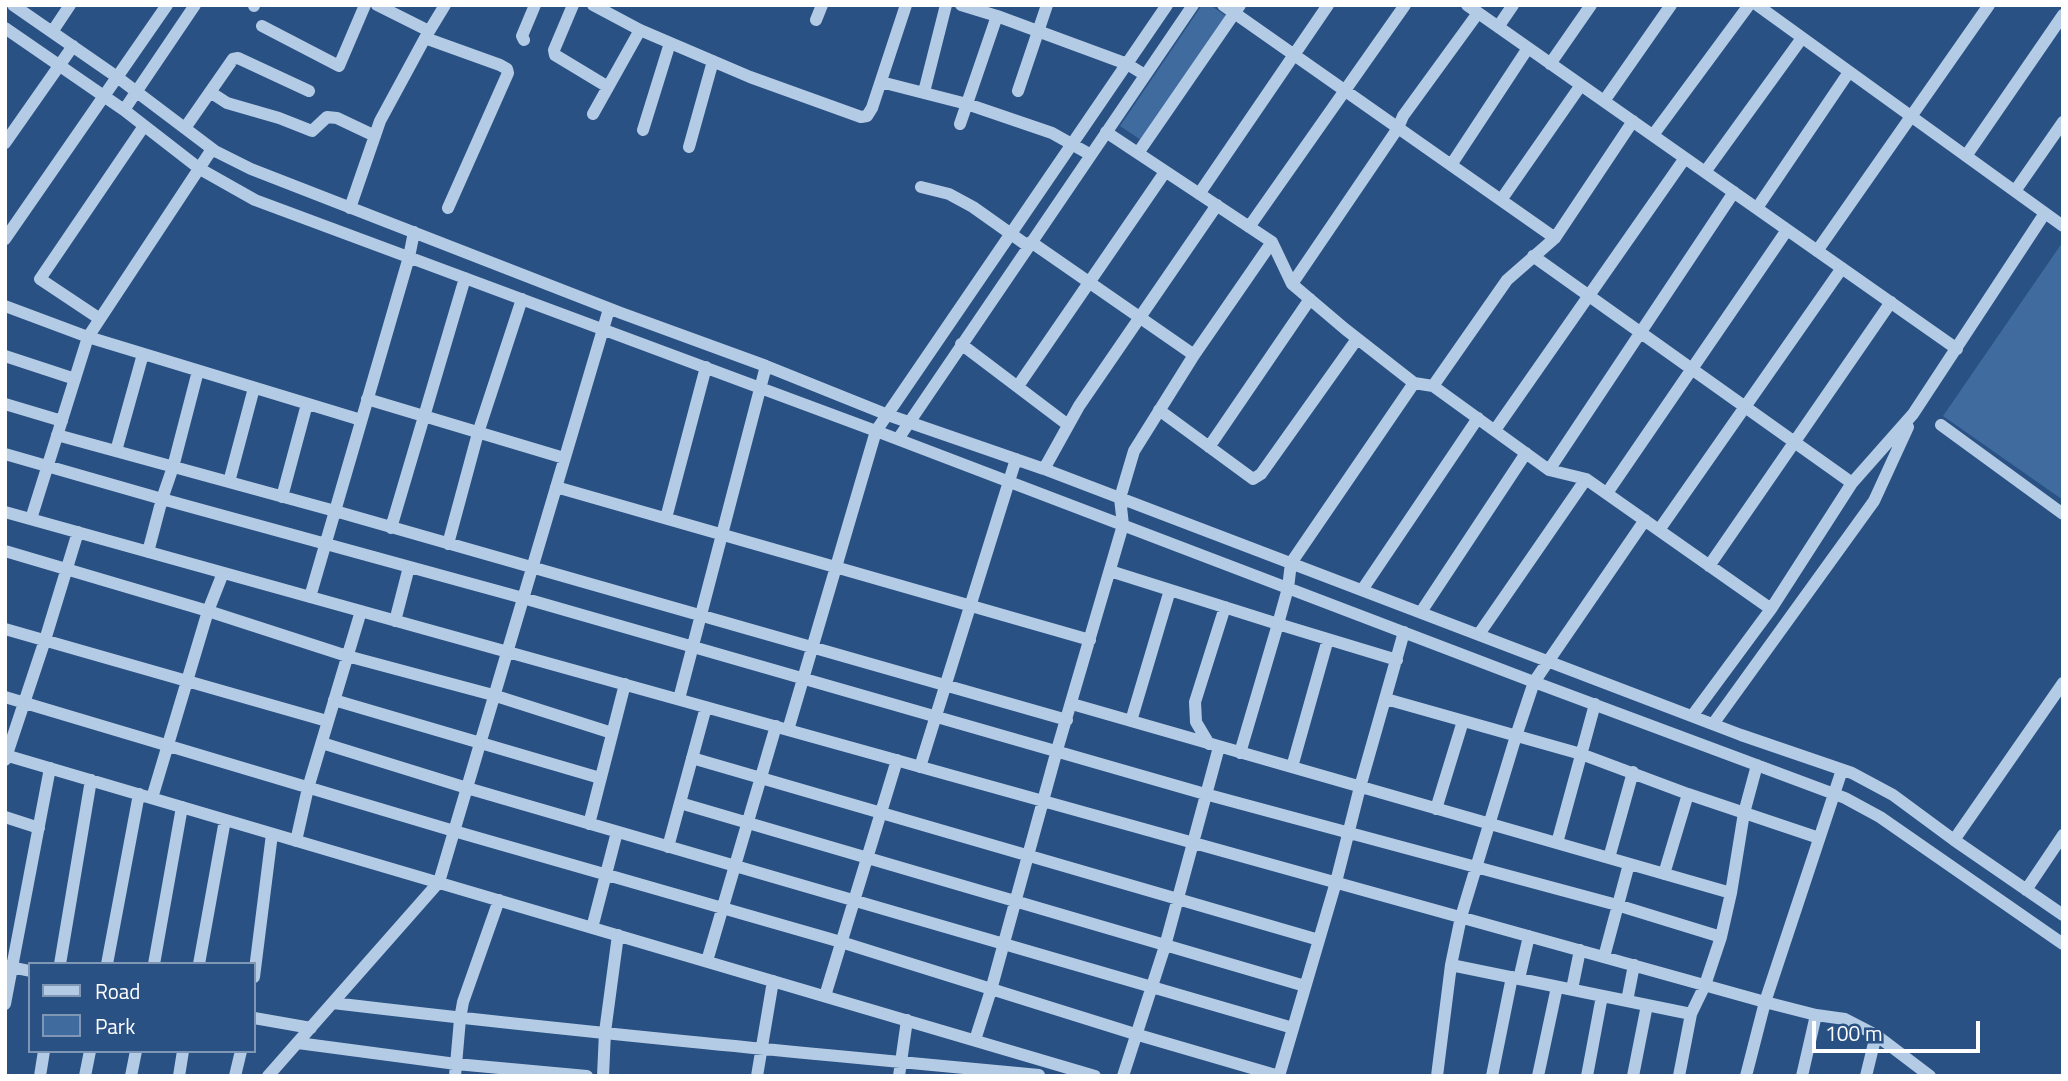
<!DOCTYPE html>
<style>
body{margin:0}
#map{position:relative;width:2068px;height:1081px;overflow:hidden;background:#2a5183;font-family:"Titillium Web",sans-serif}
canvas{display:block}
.frame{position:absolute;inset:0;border:7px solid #fff;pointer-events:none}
.legend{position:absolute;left:28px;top:962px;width:228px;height:91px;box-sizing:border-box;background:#2a5183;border:2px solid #7f97b5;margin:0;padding:9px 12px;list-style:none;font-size:21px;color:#fff}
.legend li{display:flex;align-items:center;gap:14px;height:35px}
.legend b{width:35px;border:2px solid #7f97b5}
.scale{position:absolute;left:1812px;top:1021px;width:168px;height:32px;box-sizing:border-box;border:4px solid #fff;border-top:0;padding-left:9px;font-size:21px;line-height:24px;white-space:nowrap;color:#fff;-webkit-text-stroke:5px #2a5183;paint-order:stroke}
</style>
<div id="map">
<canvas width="2068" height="1081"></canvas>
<div class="frame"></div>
<ul class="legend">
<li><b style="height:9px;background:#b4cbe6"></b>Road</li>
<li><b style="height:19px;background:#3f6b9f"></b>Park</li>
</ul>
<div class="scale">100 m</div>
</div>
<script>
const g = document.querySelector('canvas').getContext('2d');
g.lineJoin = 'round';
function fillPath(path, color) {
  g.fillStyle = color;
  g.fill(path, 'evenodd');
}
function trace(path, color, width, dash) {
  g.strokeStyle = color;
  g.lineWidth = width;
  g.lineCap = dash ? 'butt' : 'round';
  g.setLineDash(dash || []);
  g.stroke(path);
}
fillPath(new Path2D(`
 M1202 5H1210L1226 16 1141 140 1120 126Z
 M2062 243 2063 244V500L1943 416Z`), '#3f6b9f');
trace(new Path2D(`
 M13 5 117 77 215 151 251 169 621 313 766 366 888 415 1044 469 1741 735 1852 773 1893 795 1954 840 2063 915
 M377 5 429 31
 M573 5 554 50 555 55 608 87
 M593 5 640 30 750 77 861 117 867 116 872 108 906 5
 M961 5 997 16 1127 64 1145 75
 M1223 5 1555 238
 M1467 5 1957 349
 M1757 5 2063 226
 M254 6V5
 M816 20 822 5
 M262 26 339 66 365 5
 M1498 27 1513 5
 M5 28 124 110 200 169 255 200 876 431 1534 682 1845 798 1880 817 2063 944
 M52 32 70 5
 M425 38 500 65 507 69 508 73 448 208
 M524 40 522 36 535 5
 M1550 64 1591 5
 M881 82 967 104 1052 133 1091 155
 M1018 91 1047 5
 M210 92 227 103 279 118 312 131 327 117 337 118 375 136
 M924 92 946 5
 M1604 101 1671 5
 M124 110 195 5
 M593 114 640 30
 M960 124 997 16
 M185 128 233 59 238 58 309 91
 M643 130 670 43
 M1106 132 1272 242 1292 284 1345 329 1414 383
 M1653 135 1749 5
 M5 143 73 46
 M689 147 713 61
 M1138 153 1240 5
 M1966 156 2063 15
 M1451 165 1528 48
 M1705 172 1802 38
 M921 187 949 194 973 207 1028 246
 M2015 191 2063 122
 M1199 194 1328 5
 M1501 200 1581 85
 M350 208 380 121 425 38 445 5
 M1757 208 1849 72
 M1249 227 1405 5
 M5 239 167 5
 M1031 242 1194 355
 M1817 251 1989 5
 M1533 256 1852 483
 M1292 284 1398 128 1403 116 1478 13
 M5 306 88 337 361 420
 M100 319 40 279 144 126
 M961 344 1068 425
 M5 356 75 379
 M1018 386 1165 172
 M1433 386 1549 470 1586 479 1771 609
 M367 399 564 458
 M5 404 62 421
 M1159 410 1253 479 1261 474 1357 339
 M1941 425 2063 514
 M1495 430 1685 158
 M57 435 335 511 1067 720
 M898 439 1193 5
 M1209 447 1310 299
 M116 451 143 354
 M5 454 162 499 523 598 1205 794 1617 905 1721 937
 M1044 469 1079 406 1217 205
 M1549 470 1734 192
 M229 482 254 388
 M556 487 1090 640
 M1607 493 1787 230
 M282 497 307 404
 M5 512 1765 1002 1816 1015 1845 1019 1876 1035 1930 1076
 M666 518 706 367
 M31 519 88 337 212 149
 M391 528 465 278
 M1659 530 1842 268
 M448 544 478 433 522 299
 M5 551 208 611 347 656 493 695 612 733
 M148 552 162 499 173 467 198 371
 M1709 566 1891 302
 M1110 571 1278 624 1288 588 1291 563 1414 383 1433 386 1507 280 1555 238 1633 121
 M1362 590 1478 418
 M310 597 409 257 414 232
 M1421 612 1526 453
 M395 621 409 567
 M5 629 327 721
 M1479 634 1586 479
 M5 697 454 831 841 942 1135 1034 1279 1076
 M679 699 766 366
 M1386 699 1581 754 1688 794 1819 838
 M334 700 600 778
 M1072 704 1731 893
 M1692 716 1771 609 1852 483 1913 414 2045 213
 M1131 721 1170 590
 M1713 724 1874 501 1908 427
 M788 730 876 431 1167 5
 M322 743 467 788 1293 1028
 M1209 744 1196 722 1195 702 1225 607
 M1240 753 1278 624 1397 660
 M5 755 1095 1076
 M692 758 1319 940
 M5 760 45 640 78 532
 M920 767 1016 459
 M1292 767 1328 639
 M152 798 208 611 223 573
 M680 803 1305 986
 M1436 809 1463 721
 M5 817 39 828
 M589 824 625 684
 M1954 840 2063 683
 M296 841 308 788 361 611
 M1557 843 1595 704
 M668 847 706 707
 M1609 858 1633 772
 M1664 874 1688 794
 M2026 890 2063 835
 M592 928 617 832
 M1604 957 1629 864
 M707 961 776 726
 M60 964 91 780
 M107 964 139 794
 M154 964 182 807
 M199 964 225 820
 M1451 965 1691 1014
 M6 966 30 971
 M254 977 272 834
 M1519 979 1529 936
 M1572 989 1580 950
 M825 996 897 760
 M1627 1001 1634 965
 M333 1003C568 1031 803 1053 1039 1075
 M5 1004 50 768
 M254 1018 311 1028
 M975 1040 991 990 1057 750 1123 525 1120 498 1134 451 1194 355 1272 242
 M298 1043 456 1064 587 1076
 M40 1076 44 1051
 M85 1076 90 1051
 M131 1076 136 1051
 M179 1076 183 1051
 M235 1076 241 1051
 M268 1076 439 882 609 309
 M455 1076 460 1019 463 1002 499 900
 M603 1076 605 1032 618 935
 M757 1076 773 981
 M899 1076 907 1020
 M1123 1076 1165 946 1219 747
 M1279 1076 1336 882 1360 787 1404 632
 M1437 1076 1451 965 1461 917 1516 736 1534 682 1645 520
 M1492 1076 1512 977
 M1538 1076 1557 987
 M1587 1076 1602 996
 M1633 1076 1647 1005
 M1679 1076 1691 1014 1705 985 1721 937 1731 893 1744 813 1757 765
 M1746 1076 1765 1002 1842 770
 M1802 1076 1816 1015
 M1866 1076 1876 1035`), '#b4cbe6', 12);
</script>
